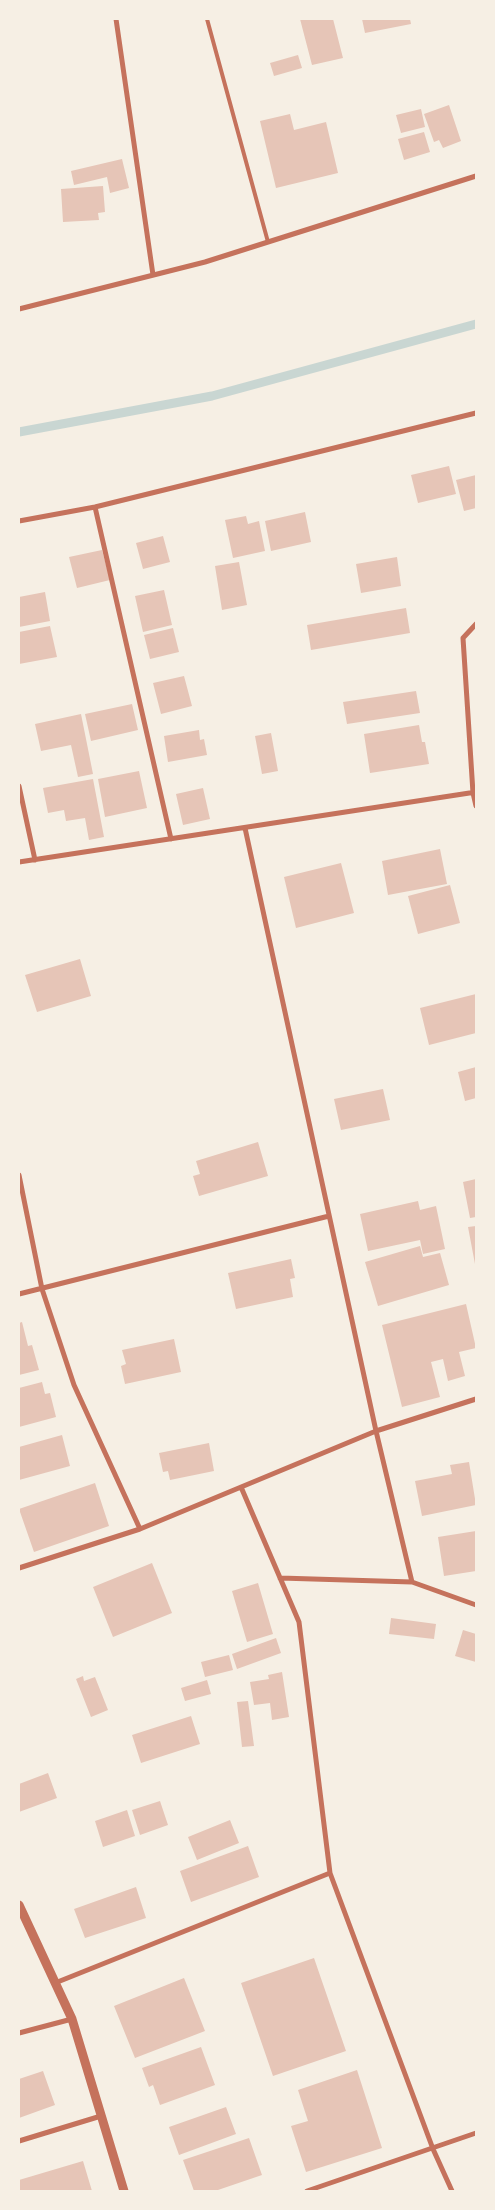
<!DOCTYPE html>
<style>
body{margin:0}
#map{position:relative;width:495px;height:2210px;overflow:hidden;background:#f6efe4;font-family:Ubuntu,sans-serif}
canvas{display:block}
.frame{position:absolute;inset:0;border:20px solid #f6efe4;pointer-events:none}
</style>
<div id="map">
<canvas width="495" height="2210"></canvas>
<div class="frame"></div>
</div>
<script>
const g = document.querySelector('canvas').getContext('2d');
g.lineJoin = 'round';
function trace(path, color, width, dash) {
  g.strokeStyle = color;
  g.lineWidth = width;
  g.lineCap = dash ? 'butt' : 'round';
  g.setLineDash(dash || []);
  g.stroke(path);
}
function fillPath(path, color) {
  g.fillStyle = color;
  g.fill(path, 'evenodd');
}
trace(new Path2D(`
 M19 432 212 396 476 324`), '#c9d6d2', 9);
fillPath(new Path2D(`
 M300 19H333L343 58 312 65Z
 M362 19H410L411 24 365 33Z
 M298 55 302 68 274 76 270 63Z
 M449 105 461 141 443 148 439 140 434 142 424 114Z
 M421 109 425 127 401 133 396 115Z
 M290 114 294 130 326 122 338 173 276 188 260 121Z
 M424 132 430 152 404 160 398 139Z
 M122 159 129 188 110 193 107 177 74 185 71 171Z
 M103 186 105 212 98 213 99 220 63 222 61 189Z
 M449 466 456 494 418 503 411 475Z
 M476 475V508L464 511 456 480Z
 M305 512 311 542 271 551 265 521Z
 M246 516 248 524 259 521 265 551 233 558 225 520Z
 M163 536 170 562 143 569 136 543Z
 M102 550 110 580 77 588 69 557Z
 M397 557 401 586 361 593 356 564Z
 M239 562 247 605 222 610 215 566Z
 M164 590 172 625 143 632 135 596Z
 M45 592 50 621 19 627V597Z
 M406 608 410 633 311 650 307 625Z
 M50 626 57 657 19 664V632Z
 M173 628 179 652 150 659 144 635Z
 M184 676 192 706 161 714 153 683Z
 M416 691 420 713 347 724 343 702Z
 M132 704 138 730 91 741 85 714Z
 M81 714 93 774 78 777 71 745 41 751 35 724Z
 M419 725 422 742H425L429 764 370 773 364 734Z
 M199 730 200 740 204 739 207 755 168 762 164 736Z
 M271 733 278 771 262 774 255 736Z
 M139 771 147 808 105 817 98 779Z
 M93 779 104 837 89 840 85 818 66 821 64 810 48 813 43 788Z
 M203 788 210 819 183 825 176 794Z
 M440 849 447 884 388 895 382 861Z
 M341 863 354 913 296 928 284 877Z
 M450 885 460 923 418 934 408 896Z
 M80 959 91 996 37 1012 25 975Z
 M476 994V1033L429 1045 420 1008Z
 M476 1067V1098L465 1101 458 1072Z
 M383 1089 390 1120 341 1130 334 1099Z
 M258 1142 268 1176 199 1196 193 1176 200 1174 196 1161Z
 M476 1179V1217L470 1218 463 1182Z
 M418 1201 420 1210 436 1206 445 1249 423 1254 420 1240 368 1251 360 1214Z
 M476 1226V1264H475L468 1227Z
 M420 1246 423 1257 440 1253 449 1285 378 1306 365 1262Z
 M291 1259 295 1278 290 1279 293 1297 236 1309 228 1273Z
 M466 1304 476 1348 459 1352 465 1376 448 1381 443 1359 431 1362 440 1397 402 1407 382 1325Z
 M22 1322 28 1346 32 1345 39 1370 19 1375V1323Z
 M174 1339 181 1372 125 1384 121 1366 126 1364 122 1350Z
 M42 1382 45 1394 50 1393 56 1417 19 1427V1388Z
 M62 1435 70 1466 19 1480V1447Z
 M209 1443 214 1471 170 1480 168 1471 163 1472 159 1453Z
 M469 1462 476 1505 422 1516 415 1481 452 1474 450 1465Z
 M95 1483 109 1526 34 1552 19 1509Z
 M476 1531V1571L444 1576 438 1537Z
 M152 1563 172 1613 113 1637 93 1587Z
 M258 1583 273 1634 247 1642 232 1591Z
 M391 1618 436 1624 434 1639 389 1634Z
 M463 1630 476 1634V1662L455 1656Z
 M276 1638 281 1653 237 1669 232 1654Z
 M229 1655 233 1670 205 1677 201 1662Z
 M282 1672 289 1717 272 1720 270 1703 254 1705 250 1682 269 1679 268 1675Z
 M83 1676 84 1681 95 1677 108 1710 91 1717 76 1679Z
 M207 1680 211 1694 185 1701 181 1688Z
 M248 1701 254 1746 242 1747 237 1702Z
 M191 1716 200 1744 141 1763 132 1735Z
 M48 1773 57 1798 19 1812V1784Z
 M160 1801 168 1825 140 1835 132 1810Z
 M127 1810 135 1836 103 1847 95 1821Z
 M230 1820 239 1843 197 1860 188 1837Z
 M248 1846 259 1877 191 1902 180 1871Z
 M136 1887 146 1918 85 1938 74 1909Z
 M314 1958 346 2051 273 2076 241 1983Z
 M184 1978 205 2031 135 2058 114 2006Z
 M201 2047 215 2085 160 2105 153 2085 149 2087 142 2068Z
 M357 2070 382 2148 306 2172 291 2126 308 2121 298 2090Z
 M43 2071 55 2105 19 2118V2079Z
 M226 2107 236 2134 179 2155 169 2127Z
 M249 2138 262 2175 215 2191H194L183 2160Z
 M83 2161 92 2191H19V2180Z`), '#e6c5b7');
trace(new Path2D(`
 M207 19 268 242`), '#c5725c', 4);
trace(new Path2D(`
 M116 19 153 275
 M19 309 205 262 476 176
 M95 507 171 839
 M19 521 95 507 476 413
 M476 624 463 638 473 793 476 806
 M19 786 35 860
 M245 828 376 1431 412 1582
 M19 862 476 792
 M19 1175 42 1289 74 1385 140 1529
 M19 1294 329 1216
 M241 1487 299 1622 330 1873 433 2149 452 2191
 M19 1568 140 1529 376 1431 476 1399
 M280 1578 412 1582 476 1605
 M55 1983 330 1873
 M19 2033 72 2019
 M19 2141 101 2116
 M307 2191 476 2133`), '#c5725c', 5);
trace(new Path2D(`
 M19 1905 72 2019 124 2191`), '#c5725c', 9);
</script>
